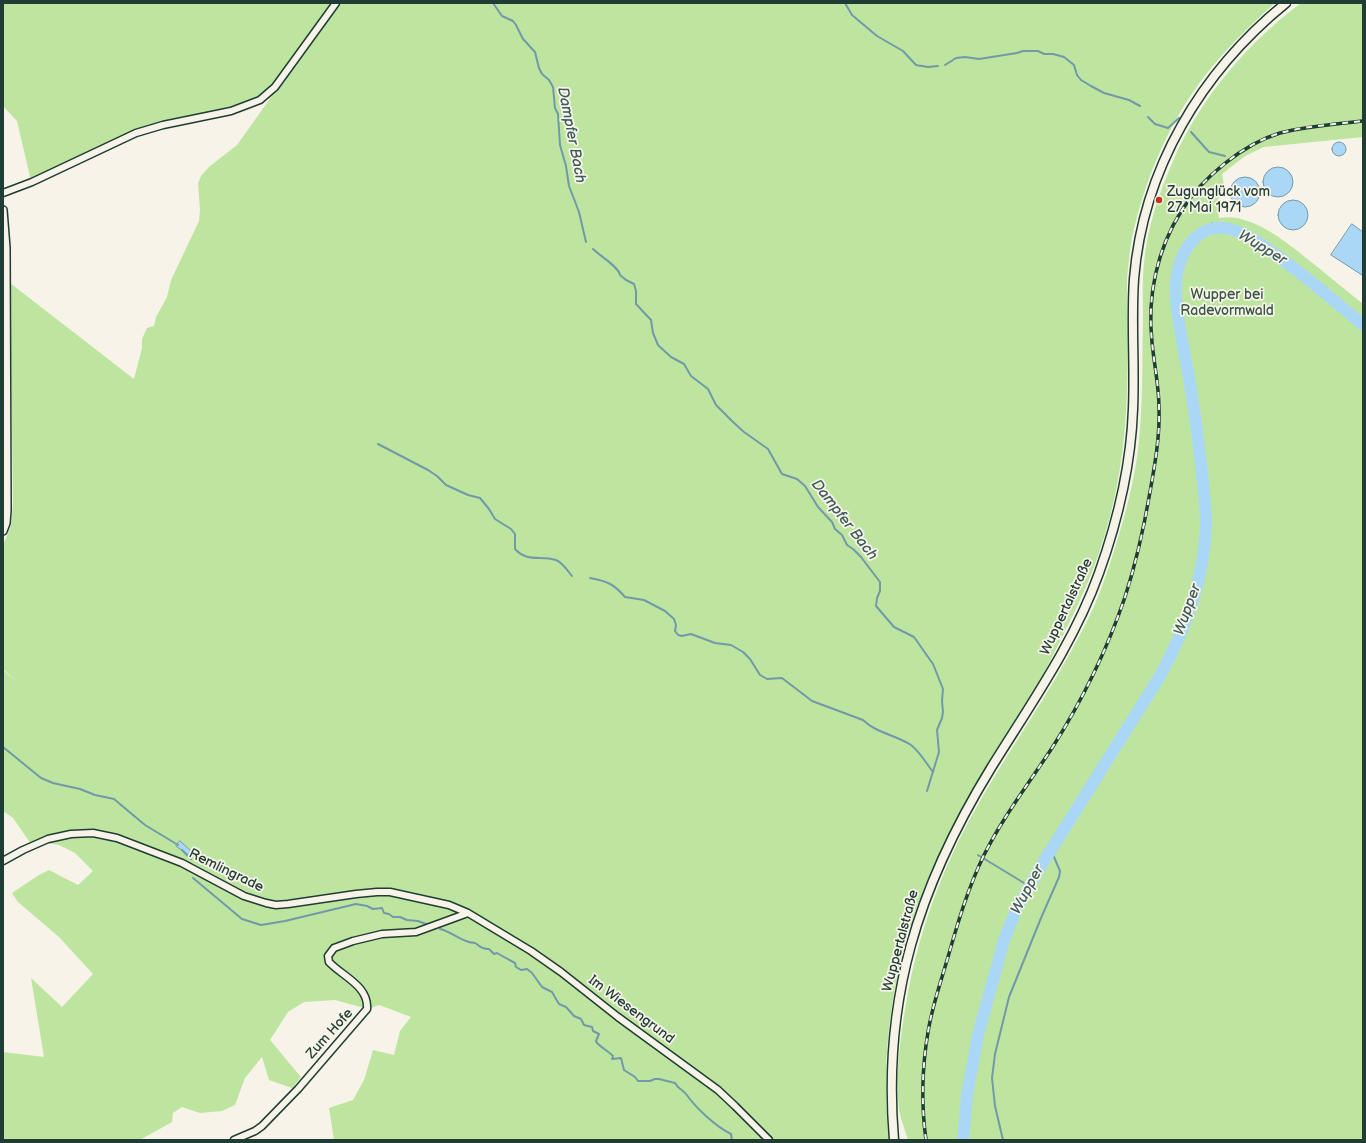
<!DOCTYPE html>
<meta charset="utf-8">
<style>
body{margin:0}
#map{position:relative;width:1366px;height:1143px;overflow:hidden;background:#f7f3e8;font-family:"Balsamiq Sans",sans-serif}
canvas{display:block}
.frame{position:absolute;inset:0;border:4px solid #1f3d34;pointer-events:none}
</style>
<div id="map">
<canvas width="1366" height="1143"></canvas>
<div class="frame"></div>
</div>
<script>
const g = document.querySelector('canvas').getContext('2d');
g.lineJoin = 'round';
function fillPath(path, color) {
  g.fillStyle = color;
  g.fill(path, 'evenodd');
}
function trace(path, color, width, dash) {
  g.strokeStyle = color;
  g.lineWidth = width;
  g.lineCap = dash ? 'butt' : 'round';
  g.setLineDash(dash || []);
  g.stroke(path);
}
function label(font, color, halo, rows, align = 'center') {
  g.font = font + ' "Balsamiq Sans",sans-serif';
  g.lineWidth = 3.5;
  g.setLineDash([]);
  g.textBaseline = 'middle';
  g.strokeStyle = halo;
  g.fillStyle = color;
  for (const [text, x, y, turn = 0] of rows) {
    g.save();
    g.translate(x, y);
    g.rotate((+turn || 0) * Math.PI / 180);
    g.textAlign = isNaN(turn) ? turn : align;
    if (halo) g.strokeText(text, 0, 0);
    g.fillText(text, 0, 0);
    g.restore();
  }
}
fillPath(new Path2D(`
 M3 3H334L268 93 249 104 162 124 31 181 17 121 3 106Z
 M337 3H1275C1249 26 1225 50 1204 77 1171 120 1148 172 1135 225 1130 242 1129 261 1127 279 1127 323 1129 367 1126 412 1123 467 1112 521 1092 572 1083 595 1072 617 1061 639 1055 651 1049 664 1042 676 1024 706 1005 735 987 766 957 817 928 870 910 927 889 993 881 1071 889 1140H771L737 1104 719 1089 619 1015 558 966 469 912 449 904 429 899 449 905 468 913 531 951 561 972 618 1017 718 1090 735 1106 769 1140H334L329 1108 353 1100 364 1080 373 1050 394 1055 400 1031 411 1017 379 1005 368 1009 335 1000 304 1002 288 1012 270 1040 301 1077 292 1088 269 1080 262 1057 245 1078 235 1105 222 1111 200 1113 182 1107 173 1113 172 1122 140 1140H3V1052L44 1057 31 978 62 1007 93 974 59 937 18 902 12 893 39 875 49 870 78 885 93 871 75 853 59 845 40 842 55 837 48 838 31 844 13 818 3 811V670L17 682 3 669V546L11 525 13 504 10 283 134 379 142 348V339L147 328 154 326 156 317 167 297 171 280 199 221 200 210 198 183 201 176 209 167 237 145 274 93 283 77ZM182 863 191 866 192 863 244 891 272 903H289L355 891 390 890 428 899 390 892H377L356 894 288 904 276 905 259 902 244 896Z
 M1301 3H1363V137L1264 147 1245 156 1222 174 1224 186 1217 202 1219 218C1253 212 1291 246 1315 265 1331 278 1347 291 1363 304V1140H908C905 1130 901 1120 899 1110 895 1075 900 1039 906 1004 917 938 939 876 971 817 1006 753 1050 694 1083 629 1098 601 1108 571 1117 541 1126 512 1134 481 1138 450 1143 407 1142 363 1143 319 1143 300 1142 282 1144 263 1147 228 1159 193 1173 161 1199 100 1247 43 1301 3Z`), '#bee5a0');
const water = new Path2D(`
 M1332 149a7 7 0 1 1 14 0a7 7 0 1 1-14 0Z
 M1263 182a15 15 0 1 1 30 0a15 15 0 1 1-30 0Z
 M1230 192a15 15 0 1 1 30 0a15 15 0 1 1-30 0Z
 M1278 215a15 15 0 1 1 30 0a15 15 0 1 1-30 0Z
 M1352 224 1363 232V274L1362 275 1331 255Z
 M180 841 191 851 188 855 176 846Z`);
fillPath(water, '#abd7f7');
trace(water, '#7399a9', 1);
trace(new Path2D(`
 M493 3 502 16 513 21 516 25 523 39 535 52 539 68 542 74 549 80 553 87 555 108 558 114 560 145 566 166 569 186 579 212 586 242
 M845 3 852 15 877 36 903 51 916 65 928 67 938 66
 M945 65 956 58 965 57 979 59 1017 53 1023 51H1038L1044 54H1053L1064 57 1074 65 1077 75 1081 80 1091 86 1104 93 1129 100 1140 106
 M1148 117 1155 124 1168 128 1179 118
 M1191 132 1209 152 1225 156
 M1212 223 1213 228
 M593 249C600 256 619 267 620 275L626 280 634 284 636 291V304L651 320 653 333 658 345 671 357 684 364 691 376 708 389 716 405 732 421 744 432 768 449 782 474 797 479 805 486 818 507 832 522 835 529 842 535 847 545 853 549 861 557 880 582V591L877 598 876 606 894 627 914 637 933 664 943 689 942 701 943 712 942 718 937 730 939 752 927 791
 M378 444 428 470 437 476 446 485 468 495 480 498 489 509 495 519 511 529 515 534V549C528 563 540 555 556 560 562 562 568 571 572 576
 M590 578C607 581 614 584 625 597L644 600 665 611 674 619 676 625 675 631 678 635 682 636 686 635 691 634 715 643 731 645 743 652 750 659 760 675 767 679 782 678 812 701 863 720C876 733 896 735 911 745 920 752 926 763 933 772
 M3 747 41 778 53 783 80 789 95 795 114 799 145 825 178 845
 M182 850 191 859
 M978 855 1029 886
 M193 878 242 919 261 925 285 921 356 904 367 906 373 909 382 908 384 913 389 914 393 917H400L407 920 418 921 426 924
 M440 929C450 931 458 939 469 942 471 943 473 942 475 943 480 946 482 950 489 949L494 954 497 953 504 957 515 963 516 967 521 970 527 969 532 973 542 987 552 992 559 1004 566 1007 574 1016 581 1019 584 1025 592 1027 593 1031 599 1034 596 1041 597 1043C602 1048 608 1051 613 1056L612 1059 621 1058 624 1070 635 1077 638 1081H650L655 1079H659L675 1083C678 1089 683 1090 686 1094 696 1108 715 1126 731 1134L732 1140
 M1003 1140 995 1106 992 1078 995 1054 1009 997 1041 918 1059 877 1060 871 1051 850`), '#7399a9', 2);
trace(new Path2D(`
 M963 1140 967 1095 978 1035 1004 940 1017 908 1041 866 1160 676C1187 625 1203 584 1206 526 1206 506 1203 484 1201 464 1197 430 1193 396 1186 362 1182 338 1174 305 1176 281 1180 248 1201 218 1236 231 1251 236 1264 246 1276 255 1306 276 1334 301 1363 325`), '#abd7f7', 12);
const minor = new Path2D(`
 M3 193 32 182 136 133 163 125 231 111 260 100 275 87 336 3
 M3 861 23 850 48 839 71 834 93 833 117 838 182 863 244 896 266 903 276 905 288 904 356 894 377 892H390L449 905 468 913 531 951 561 972 618 1017 718 1090 735 1106 769 1140
 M234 1140 255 1131 262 1126 298 1089 367 1009C369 986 342 976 329 962L328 956 334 948 353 941 382 934 416 932 468 913`);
const tertiary = new Path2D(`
 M3 210 6 248 7 510 6 523 3 531`);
const secondary = new Path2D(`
 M894 1140C882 1000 918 887 991 768 1030 705 1074 643 1099 573 1118 520 1131 465 1133 409 1135 366 1131 322 1134 279 1143 169 1201 72 1286 3`);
trace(minor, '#1f3d34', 9);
trace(tertiary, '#1f3d34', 10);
trace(secondary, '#1f3d34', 11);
trace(minor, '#f7f3e8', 6);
trace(tertiary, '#f7f3e8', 7);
trace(secondary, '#f7f3e8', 8);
const rail = new Path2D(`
 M926 1140C921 1104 922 1068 928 1032 932 1007 941 981 948 957 958 922 968 888 984 855 1003 817 1029 783 1052 748 1082 701 1107 650 1125 597 1136 563 1144 527 1150 492 1155 464 1160 436 1159 408 1159 386 1154 364 1152 342 1147 296 1157 249 1182 210 1202 178 1243 144 1280 133 1306 126 1336 124 1363 121`);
trace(rail, '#1f3d34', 3.5);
trace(rail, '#f7f3e8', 2, [6]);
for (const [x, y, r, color] of [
 [1159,200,4,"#c8321e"]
]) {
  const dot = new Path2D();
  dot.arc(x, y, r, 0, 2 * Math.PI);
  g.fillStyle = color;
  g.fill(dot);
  trace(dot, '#f7f3e8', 1.5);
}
label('14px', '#1f3d34', '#f7f3e8', [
 ["Zugunglück vom",1167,192],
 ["27. Mai 1971",1167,208]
], 'left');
label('14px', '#375644', '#f7f3e8', [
 ["Wupper bei",1227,295],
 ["Radevormwald",1227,311]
]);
label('14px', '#1f3d34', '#f7f3e8', [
 ["Wuppertalstraße",1067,607,-65],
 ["Remlingrade",226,871,26],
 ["Wuppertalstraße",901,941,-75],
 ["Im Wiesengrund",631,1010,37],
 ["Zum Hofe",330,1034,-48]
]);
label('italic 15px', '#3b5c5b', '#f7f3e8', [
 ["Dampfer Bach",571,135,79],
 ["Wupper",1262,248,31],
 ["Dampfer Bach",844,520,52],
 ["Wupper",1188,610,-70],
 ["Wupper",1028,890,-62]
]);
</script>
